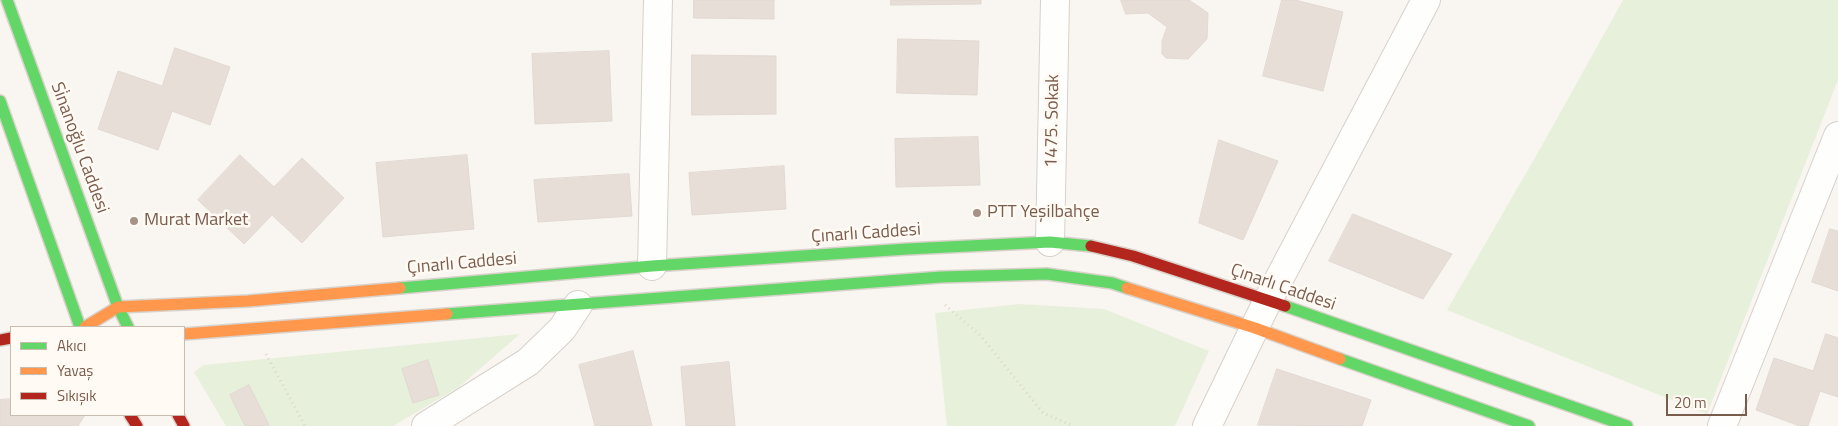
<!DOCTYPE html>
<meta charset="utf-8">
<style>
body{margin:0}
#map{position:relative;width:1838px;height:426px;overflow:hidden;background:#f9f5f0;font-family:"Titillium Web",sans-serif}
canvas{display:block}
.legend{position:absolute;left:10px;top:326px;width:175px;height:90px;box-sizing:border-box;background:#fffaf3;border:1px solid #cabbb1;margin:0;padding:6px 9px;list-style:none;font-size:15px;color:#7a5c4d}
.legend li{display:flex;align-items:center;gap:10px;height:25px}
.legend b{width:25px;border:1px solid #cabbb1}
.scale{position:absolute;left:1666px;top:394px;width:81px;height:22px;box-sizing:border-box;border:2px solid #7a5c4d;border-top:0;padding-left:6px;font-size:15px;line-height:18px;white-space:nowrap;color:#7a5c4d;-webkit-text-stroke:4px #fffaf3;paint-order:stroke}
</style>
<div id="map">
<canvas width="1838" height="426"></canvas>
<ul class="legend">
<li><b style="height:6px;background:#63d668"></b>Akıcı</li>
<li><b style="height:6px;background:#ff974d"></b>Yavaş</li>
<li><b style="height:6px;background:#b3261e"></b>Sıkışık</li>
</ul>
<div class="scale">20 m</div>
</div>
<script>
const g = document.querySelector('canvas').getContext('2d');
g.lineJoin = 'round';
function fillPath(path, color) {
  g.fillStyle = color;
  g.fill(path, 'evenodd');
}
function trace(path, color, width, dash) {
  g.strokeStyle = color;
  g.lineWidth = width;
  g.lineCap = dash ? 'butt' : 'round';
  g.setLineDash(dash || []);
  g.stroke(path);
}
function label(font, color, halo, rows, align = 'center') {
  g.font = font + ' "Titillium Web",sans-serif';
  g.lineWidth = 5;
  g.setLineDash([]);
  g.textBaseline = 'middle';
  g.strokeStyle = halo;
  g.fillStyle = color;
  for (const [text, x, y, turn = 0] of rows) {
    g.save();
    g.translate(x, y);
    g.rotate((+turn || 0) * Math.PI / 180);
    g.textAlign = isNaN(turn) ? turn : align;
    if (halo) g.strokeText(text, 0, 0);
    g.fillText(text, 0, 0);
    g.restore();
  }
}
fillPath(new Path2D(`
 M1623 0H1838V80L1707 414 1447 310 1540 149Z
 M1020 304 1104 309 1209 351 1175 426H947L935 313Z
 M520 334 459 387 393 426H226L194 372 204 365Z`), '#e7f0db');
const building = new Path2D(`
 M694 0H774V19L694 18Z
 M891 0H981V4L891 5Z
 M1121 0H1189L1208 13 1207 39 1188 59 1166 58 1162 54V41L1167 27 1148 13 1126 14Z
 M1282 0H1295L1343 12 1323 91 1263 76Z
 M898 39 979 41 977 95 897 93Z
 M175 48 230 67 210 125 172 111 158 150 98 129 118 71 162 86Z
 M609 51 612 121 535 124 532 54Z
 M692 55 776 56V114L692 115Z
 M978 137 980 185 896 187 895 139Z
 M1219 140 1278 161 1243 240 1199 223Z
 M240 155 274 187 302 158 344 198 302 243 272 215 244 244 198 200Z
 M467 155 474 229 383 237 376 163Z
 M784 166 786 209 692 215 689 173Z
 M629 174 632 216 538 222 534 180Z
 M1353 214 1452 254 1423 299 1329 261Z
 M1830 229 1838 231V291L1812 282Z
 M1826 334 1838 338V397L1820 391 1808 426H1800L1756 410 1774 358 1813 371Z
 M633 351 652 426H595L579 365Z
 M428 360 439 395 413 403 402 369Z
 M729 362 735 426H686L681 367Z
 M1277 369 1371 400 1362 426 1258 425Z
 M249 385 269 425 267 426H245L230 395Z
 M11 399V415H85L78 426H0V400Z`);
fillPath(building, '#e6ded7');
trace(building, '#e2d8d2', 1);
const street = new Path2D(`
 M1050 242 1055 0
 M652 266 658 0
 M426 426 528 362 562 329 578 305
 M1207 426 1268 300 1426 0
 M1722 426 1838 136`);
const fast = new Path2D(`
 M7 0 118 307 128 327
 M0 101 80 327
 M400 288 652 266 907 249 1050 242 1091 246
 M1285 306 1627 426
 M447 314 941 277 1047 274 1112 283 1127 288
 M1340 359 1529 426`);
const slow = new Path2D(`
 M1127 288 1255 328 1340 359
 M85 327 118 307 248 301 400 288
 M184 334 447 314`);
const jam = new Path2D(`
 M1091 246 1133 256 1285 306
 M0 340 11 338
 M130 415 137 426
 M178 415 184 426`);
trace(street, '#d7d1cb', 30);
trace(fast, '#d9d2cb', 14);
trace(slow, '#d9d2cb', 14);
trace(jam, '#d9d2cb', 14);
trace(new Path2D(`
 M945 305 980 335 1043 413 1073 426
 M266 354 305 426`), '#dcd5d0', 3, [1, 4]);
trace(street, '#fefefd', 28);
trace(fast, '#63d668', 11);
trace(slow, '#ff974d', 11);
trace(jam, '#b3261e', 11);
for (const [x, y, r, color] of [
 [977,213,5,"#a69286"],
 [134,221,5,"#a69286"]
]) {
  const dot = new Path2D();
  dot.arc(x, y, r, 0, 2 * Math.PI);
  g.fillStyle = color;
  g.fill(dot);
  trace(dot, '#fffaf3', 2);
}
label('18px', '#7a5c4d', '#fffaf3', [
 ["1475. Sokak",1053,121,-89],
 ["Si̇nanoğlu Caddesi",79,148,70],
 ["Çınarlı Caddesi",866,234,-4],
 ["Çınarlı Caddesi",462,264,-5],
 ["Çınarlı Caddesi",1283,288,19]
]);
label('18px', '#7a5c4d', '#fffaf3', [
 ["PTT Yeşilbahçe",987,213],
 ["Murat Market",144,221]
], 'left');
</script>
